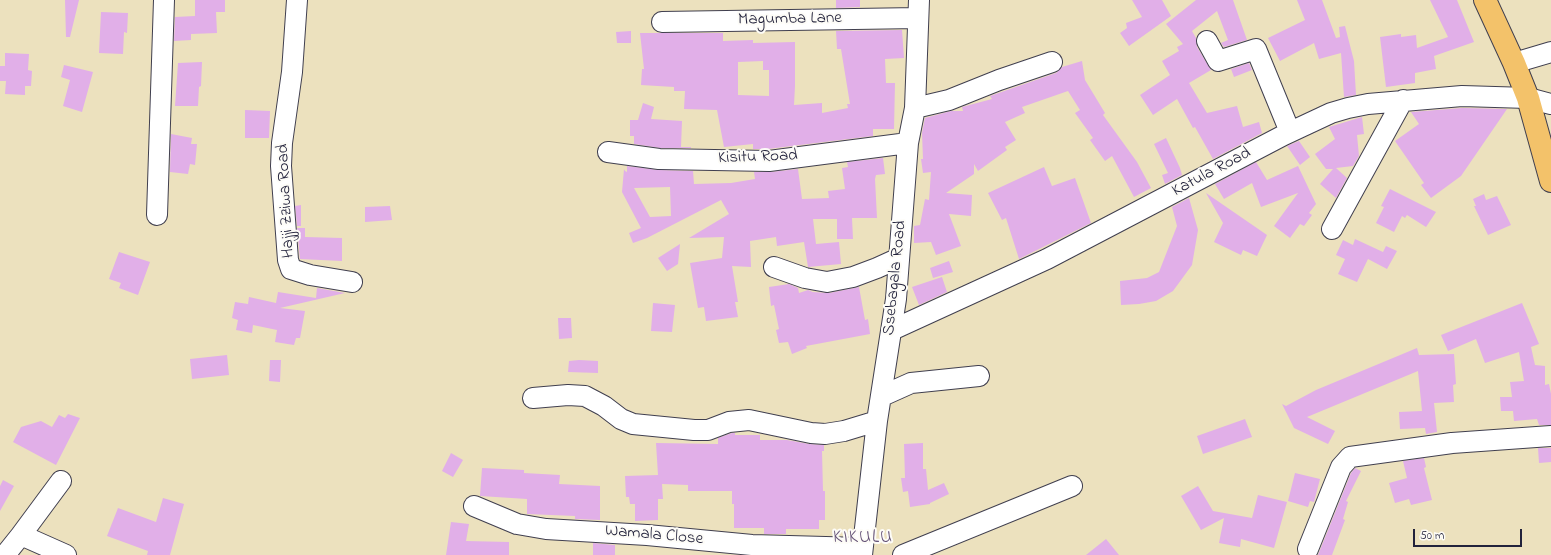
<!DOCTYPE html>
<style>
body{margin:0}
#map{position:relative;width:1551px;height:555px;overflow:hidden;background:#ece1be;font-family:"Indie Flower",sans-serif}
canvas{display:block}
.scale{position:absolute;left:1413px;top:529px;width:109px;height:18px;box-sizing:border-box;border:2px solid #22223b;border-top:0;padding-left:5px;font-size:12px;line-height:14px;white-space:nowrap;color:#22223b;-webkit-text-stroke:3px #fdfcf7;paint-order:stroke}
</style>
<div id="map">
<canvas width="1551" height="555"></canvas>
<div class="scale">50 m</div>
</div>
<script>
const g = document.querySelector('canvas').getContext('2d');
g.lineJoin = 'round';
function paint(path, color) {
  g.fillStyle = color;
  g.fill(path, 'evenodd');
}
function toPath(rows) {
  const path = new Path2D();
  for (const r of rows) {
    path.moveTo(r[0], r[1]);
    for (let i = 2; i < r.length; i += 2) path.lineTo(r[i], r[i + 1]);
  }
  return path;
}
function trace(path, color, width, dash) {
  g.strokeStyle = color;
  g.lineWidth = width;
  g.lineCap = dash ? 'butt' : 'round';
  g.setLineDash(dash || []);
  g.stroke(path);
}
function drawText(font, color, halo, rows, align = 'center') {
  g.font = font + ' "Indie Flower",sans-serif';
  g.lineWidth = 4;
  g.setLineDash([]);
  g.textBaseline = 'middle';
  g.strokeStyle = halo;
  g.fillStyle = color;
  for (const [text, x, y, turn = 0] of rows) {
    g.save();
    g.translate(x, y);
    g.rotate((+turn || 0) * Math.PI / 180);
    g.textAlign = isNaN(turn) ? turn : align;
    if (halo) g.strokeText(text, 0, 0);
    g.fillText(text, 0, 0);
    g.restore();
  }
}
const building = toPath([
 [65,0,79,0,70,37,66,37],
 [195,0,225,0,225,12,216,12,217,33,191,34,191,40,174,41,175,17,195,16],
 [836,0,860,0,860,7,836,8],
 [1132,0,1162,0,1171,16,1129,46,1120,33,1127,28,1126,23,1142,17],
 [1196,0,1233,0,1247,40,1224,47,1221,43,1228,40,1217,11,1192,31,1196,38,1197,47,1211,70,1189,83,1207,113,1237,106,1243,127,1259,122,1262,133,1213,159,1195,127,1193,128,1177,99,1153,115,1140,95,1170,75,1162,61,1179,51,1177,47,1183,44,1166,24],
 [1297,0,1322,0,1336,38,1340,37,1339,27,1345,26,1354,61,1356,95,1344,97,1341,53,1319,59,1314,43,1280,61,1268,38,1305,20],
 [1430,0,1457,0,1474,42,1434,56,1436,69,1415,73,1415,83,1386,87,1380,37,1401,34,1401,37,1416,35,1417,48,1448,37],
 [101,12,128,13,127,33,124,32,123,54,99,53],
 [902,30,904,58,885,59,886,83,895,83,894,129,873,129,873,136,768,149,753,149,753,144,724,147,717,110,684,109,685,91,674,91,674,87,641,85,642,69,644,69,640,33,723,33,723,41,753,40,753,43,795,42,795,86,794,105,822,103,822,113,848,108,847,104,850,104,841,49,837,49,836,31],
 [763,61,763,70,769,70,769,96,738,95,738,62],
 [631,31,631,43,617,43,616,32],
 [5,53,29,54,28,70,32,71,31,86,25,86,25,95,5,94,6,81,0,81,0,66,5,66],
 [1082,61,1085,80,1105,113,1103,115,1137,162,1151,188,1134,197,1112,156,1105,161,1090,140,1093,138,1075,113,1080,110,1068,91,1022,107,1025,113,1005,122,1016,140,1005,147,1007,150,978,171,974,164,974,174,946,193,972,195,971,216,949,214,961,246,936,255,931,242,914,243,914,226,920,225,925,199,929,200,931,172,923,173,921,159,923,159,922,133,925,118,951,111,963,111,962,107,992,99,990,96,1056,73,1062,67],
 [202,62,201,86,199,87,198,106,175,106,178,63],
 [1249,63,1252,70,1234,77,1231,69],
 [64,65,93,72,82,112,63,106,70,80,61,77],
 [643,103,654,107,651,119,682,121,681,147,691,147,691,148,660,148,634,144,634,136,630,136,630,120,638,120],
 [1462,108,1507,109,1461,176,1431,198,1421,185,1424,183,1395,141,1419,124,1411,112],
 [245,110,270,111,269,138,245,138],
 [1362,117,1364,134,1357,135,1359,156,1353,166,1336,168,1347,178,1336,198,1320,184,1333,169,1326,169,1315,154,1335,139,1329,127],
 [171,134,192,138,191,144,197,144,195,165,190,164,188,174,170,172],
 [1166,138,1180,168,1182,175,1165,184,1162,175,1168,173,1154,144],
 [1299,141,1310,157,1300,165,1287,146],
 [883,158,885,174,876,175,875,179,877,218,852,218,853,239,837,239,837,219,813,219,816,244,839,242,841,264,808,267,804,242,777,246,776,237,750,241,751,267,732,266,738,302,735,302,738,317,706,321,704,307,698,308,690,263,722,258,724,237,689,238,729,214,721,200,647,238,633,243,629,233,641,228,622,192,624,169,625,171,627,172,627,166,659,170,693,171,694,184,731,183,755,179,754,172,770,172,798,169,802,199,829,198,828,191,845,189,842,168,848,167,847,162],
 [670,187,671,216,650,217,634,188],
 [1256,162,1267,180,1298,166,1316,204,1309,213,1312,215,1304,226,1300,224,1290,238,1274,226,1298,193,1261,207,1252,183,1224,199,1215,184],
 [1044,167,1052,186,1075,178,1091,223,1019,259,1006,218,1002,220,988,193],
 [1390,189,1436,212,1426,227,1407,215,1405,218,1402,216,1394,232,1376,223,1384,207,1381,206],
 [1206,193,1267,235,1257,256,1243,250,1241,255,1214,242,1223,223],
 [1484,194,1486,200,1497,196,1511,225,1488,235,1474,206,1476,206,1473,199],
 [1189,198,1198,230,1192,265,1173,291,1156,301,1139,304,1121,305,1120,281,1147,278,1159,272,1177,226,1172,207],
 [301,205,301,226,297,226,295,206],
 [390,206,392,220,365,222,365,207],
 [297,228,305,228,305,237,342,238,342,261,300,259],
 [1355,239,1383,252,1386,246,1397,251,1387,269,1368,259,1357,282,1338,274,1345,259,1336,255,1343,240,1353,245],
 [680,244,678,264,667,271,658,258],
 [119,252,150,262,138,295,119,288,121,283,109,279],
 [949,261,953,272,933,278,930,268],
 [942,277,947,292,919,305,912,287],
 [789,284,798,288,799,293,808,290,811,291,812,292,829,293,859,287,865,320,868,319,870,334,806,346,807,348,792,354,788,342,779,343,776,330,779,329,774,305,771,306,769,287],
 [317,288,345,293,280,308,305,311,300,338,296,338,294,345,275,342,277,330,253,325,252,333,236,330,238,320,232,318,235,302,248,304,249,297,276,303,278,292,316,298],
 [653,303,675,305,672,332,651,331],
 [1522,303,1539,344,1531,347,1535,365,1545,366,1545,385,1549,384,1551,394,1551,425,1539,425,1537,419,1514,421,1513,411,1501,411,1500,397,1512,397,1510,382,1524,381,1519,352,1485,363,1476,339,1448,351,1441,335],
 [558,318,571,318,572,338,559,339],
 [1417,348,1419,355,1454,354,1456,384,1453,385,1454,402,1434,403,1437,432,1426,434,1425,428,1400,429,1399,412,1422,411,1418,371,1307,417,1335,431,1328,444,1294,428,1282,404,1286,406,1316,390],
 [227,355,229,375,192,379,190,359],
 [270,360,281,360,280,382,269,381],
 [579,360,598,361,598,373,568,372,569,361],
 [68,414,80,418,56,465,13,442,21,427,41,421,52,427,59,415,65,418],
 [1245,419,1252,437,1203,454,1197,436],
 [732,433,735,433,735,435,760,435,760,440,787,440,809,444,824,445,824,451,822,451,823,491,825,491,825,520,819,520,819,529,786,529,786,534,764,534,764,528,734,528,734,504,732,504,732,491,688,491,688,485,662,484,663,499,658,499,658,520,635,521,635,504,630,504,629,497,626,497,625,476,658,475,656,443,718,444,718,438],
 [923,443,923,469,926,469,928,490,944,483,949,494,930,503,930,504,910,507,908,491,903,492,901,478,905,478,904,444],
 [1538,448,1551,448,1551,462,1539,463],
 [451,453,463,460,453,477,442,471],
 [1424,458,1426,467,1424,468,1432,500,1411,505,1409,499,1395,503,1389,483,1407,478,1403,461],
 [482,468,524,470,524,473,560,475,559,484,600,486,600,520,575,519,575,516,527,514,527,499,480,496],
 [1355,468,1361,471,1346,501,1348,502,1343,519,1345,520,1332,555,1318,555,1351,473],
 [1295,473,1320,479,1314,502,1310,501,1308,507,1288,501],
 [3,480,14,486,0,511,0,486],
 [1198,486,1213,511,1252,518,1258,495,1287,502,1274,548,1241,539,1240,547,1219,543,1224,518,1201,530,1181,496],
 [163,498,184,504,170,555,147,555,148,551,107,536,118,508,156,522],
 [451,522,469,524,466,541,509,542,509,555,446,555],
 [1106,539,1119,555,1086,555],
 [593,543,615,545,615,555,593,555]
]);
const minor = toPath([
 [297,0,292,72,282,143,281,166,288,260,291,269,310,275,352,282],
 [662,22,918,18],
 [1207,41,1218,61,1256,49,1290,132],
 [1514,63,1551,52],
 [915,108,949,100,999,80,1052,62],
 [608,152,659,159,769,161,908,143],
 [157,215,164,0],
 [1332,229,1403,100],
 [774,267,805,278,827,282,853,277,877,268,899,258],
 [892,330,1047,259,1284,135,1331,113,1348,108,1368,104,1462,96,1528,98,1551,104],
 [882,396,911,383,979,376],
 [533,398,568,395,585,396,604,406,621,419,633,424,694,430,708,430,729,422,749,420,811,433,825,434,844,431,877,421],
 [474,506,517,524,546,529,647,535,752,545,862,548],
 [21,535,61,481],
 [1308,549,1341,467,1350,457,1452,443,1551,436],
 [5,555,21,535,66,555],
 [862,555,877,421,896,299,908,143,915,108,919,0],
 [903,555,1072,486]
]);
const major = toPath([
 [1485,0,1514,63,1528,98,1551,181]
]);
const streetNames = [
 ["Magumba Lane",790,20,-1],
 ["Kisitu Road",758,158,-2],
 ["Katula Road",1212,173,-28],
 ["Hajji Zziwa Road",287,201,-93],
 ["Ssebagala Road",896,278,-84],
 ["Wamala Close",654,536,5]
];
const quarterNames = [
 ["KIKULU",863,539]
];
paint(building, '#e1afe8');
trace(minor, '#403f4f', 22);
trace(major, '#403f4f', 24);
trace(minor, '#fff', 20);
trace(major, '#f3c26a', 22);
drawText('17px', '#22223b', '#fdfcf7', streetNames);
g.letterSpacing = '1px';
drawText('19px', '#655378', '#fdfcf7', quarterNames);
g.letterSpacing = '0px';
</script>
